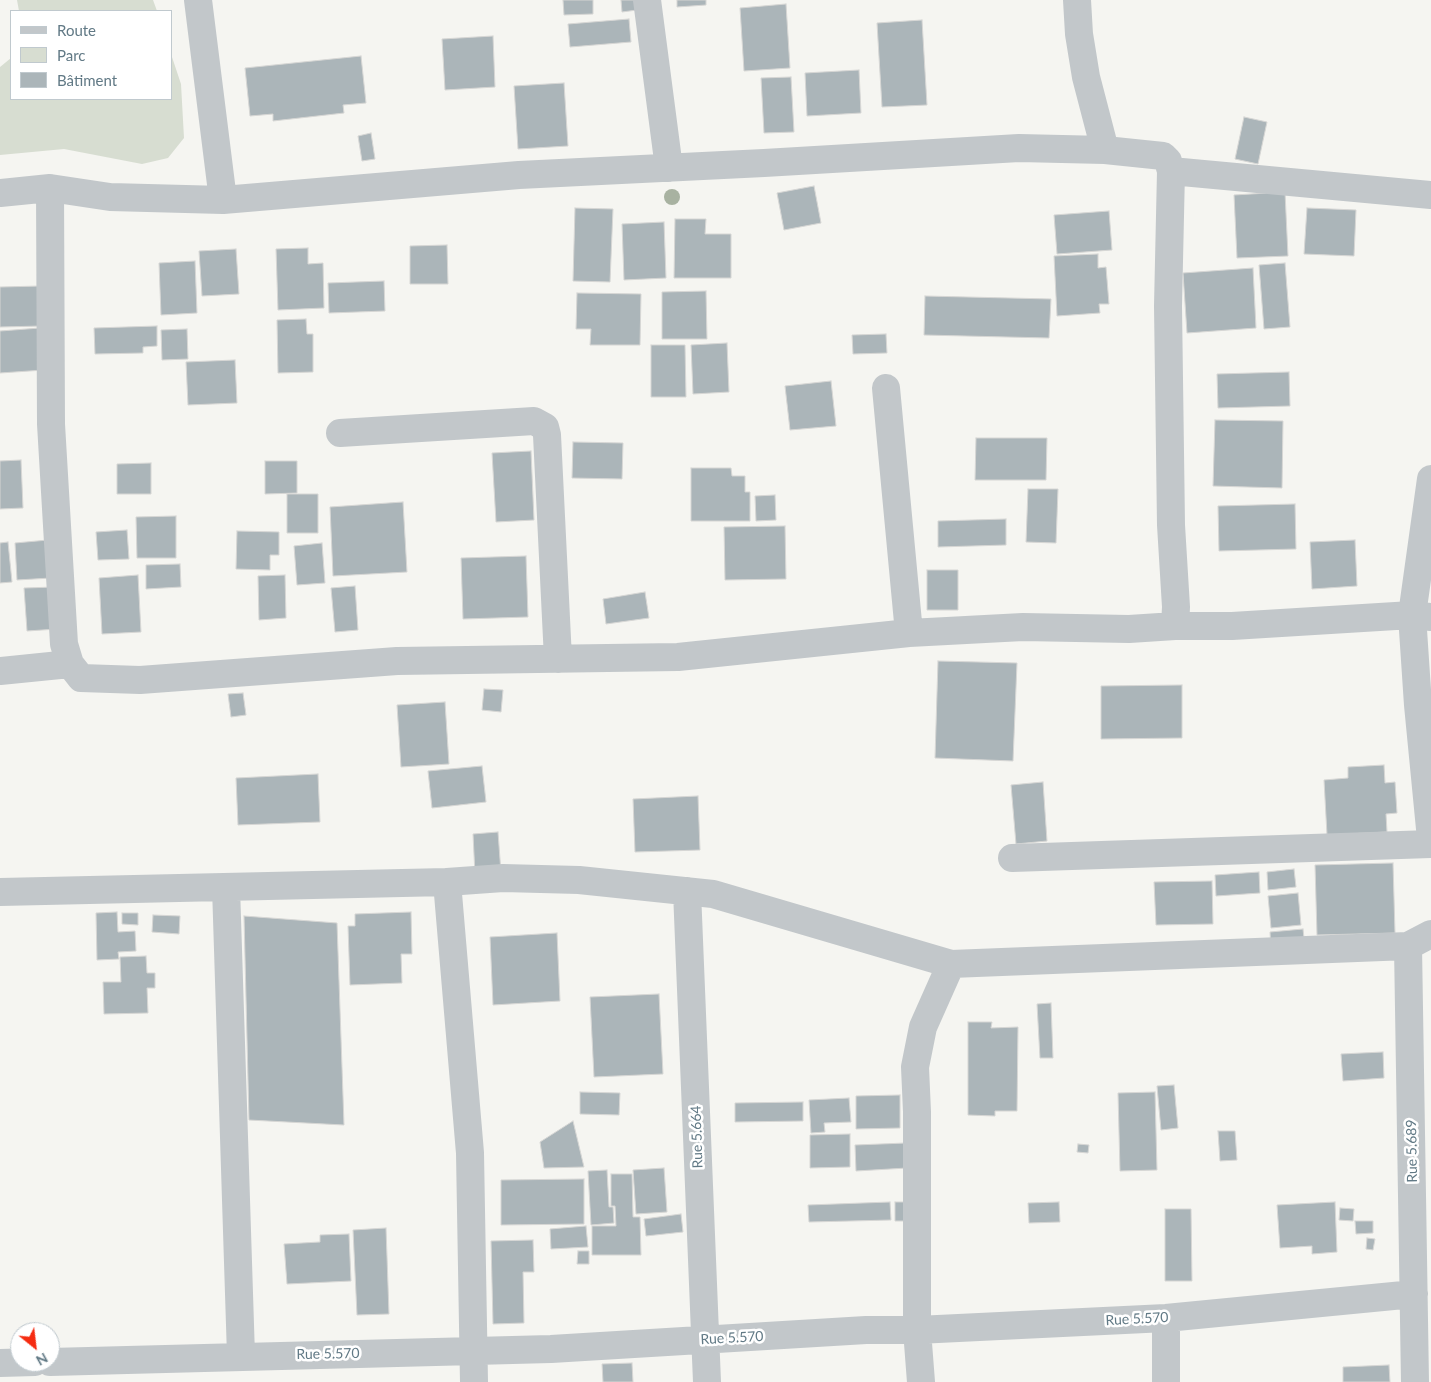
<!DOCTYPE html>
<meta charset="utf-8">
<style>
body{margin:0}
#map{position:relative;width:1431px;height:1382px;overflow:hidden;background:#f5f5f1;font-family:Lato,sans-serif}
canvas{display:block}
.legend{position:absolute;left:10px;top:10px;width:162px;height:90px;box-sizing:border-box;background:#fff;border:1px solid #c0c9ce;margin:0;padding:6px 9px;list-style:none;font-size:15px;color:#617985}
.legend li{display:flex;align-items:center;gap:10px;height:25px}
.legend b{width:25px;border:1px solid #c0c9ce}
.north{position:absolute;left:10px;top:1322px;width:50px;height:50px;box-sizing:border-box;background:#fff;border:1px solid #c0c9ce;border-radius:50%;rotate:151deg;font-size:14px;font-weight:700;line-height:20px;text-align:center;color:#617985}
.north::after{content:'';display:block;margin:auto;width:18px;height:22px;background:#f52c11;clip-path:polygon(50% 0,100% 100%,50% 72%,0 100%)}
</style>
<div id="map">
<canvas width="1431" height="1382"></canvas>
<ul class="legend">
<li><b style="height:6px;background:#c2c7ca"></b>Route</li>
<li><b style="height:14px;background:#d7ddd1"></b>Parc</li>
<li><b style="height:14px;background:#abb5b9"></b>Bâtiment</li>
</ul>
<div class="north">N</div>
</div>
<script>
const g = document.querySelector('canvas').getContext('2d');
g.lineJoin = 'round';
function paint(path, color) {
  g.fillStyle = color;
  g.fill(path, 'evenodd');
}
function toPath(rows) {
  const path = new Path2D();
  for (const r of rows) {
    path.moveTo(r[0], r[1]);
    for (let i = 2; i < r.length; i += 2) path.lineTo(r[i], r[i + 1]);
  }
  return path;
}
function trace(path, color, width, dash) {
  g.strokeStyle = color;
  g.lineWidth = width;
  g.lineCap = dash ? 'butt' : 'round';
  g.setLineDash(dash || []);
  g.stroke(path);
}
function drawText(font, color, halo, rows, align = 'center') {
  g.font = font + ' Lato,sans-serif';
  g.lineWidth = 5;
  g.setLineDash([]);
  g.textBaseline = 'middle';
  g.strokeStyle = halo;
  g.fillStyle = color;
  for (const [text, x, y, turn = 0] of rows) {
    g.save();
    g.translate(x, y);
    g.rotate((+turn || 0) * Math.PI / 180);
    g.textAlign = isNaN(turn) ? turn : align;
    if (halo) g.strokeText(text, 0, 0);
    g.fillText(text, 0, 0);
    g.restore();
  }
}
const green = toPath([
 [17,0,153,0,157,11,19,11],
 [171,54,181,84,184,138,168,158,142,164,64,149,0,155,0,67,11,58,11,99,171,99]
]);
const building = toPath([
 [563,0,593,0,593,14,564,15,563,0],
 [621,0,636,0,637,10,622,12,621,0],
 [677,0,706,0,706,5,677,7,677,0],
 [786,4,790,68,744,71,740,8,786,4],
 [629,19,631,42,570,47,568,24,629,19],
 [922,20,927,105,882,107,877,23,922,20],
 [493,36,495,87,445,90,442,39,493,36],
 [361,56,366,103,343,105,344,113,273,121,273,114,250,116,245,68,361,56],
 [859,70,861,113,807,116,805,73,859,70],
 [791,77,794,132,764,133,761,78,791,77],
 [564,83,568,146,518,149,514,86,564,83],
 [1244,117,1267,122,1258,164,1235,159,1244,117],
 [371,133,375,159,362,161,358,136,371,133],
 [814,186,821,223,784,230,777,193,814,186],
 [1285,192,1288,256,1237,258,1234,195,1285,192],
 [575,208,613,209,610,282,573,281,575,208],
 [1307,208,1356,210,1354,256,1304,254,1307,208],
 [1109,211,1112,250,1057,254,1054,215,1109,211],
 [675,219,706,219,705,234,731,234,731,278,674,278,675,219],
 [664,222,666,278,624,280,622,224,664,222],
 [447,245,448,284,410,284,410,246,447,245],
 [308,248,308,264,323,263,324,308,278,310,276,249,308,248],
 [236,249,239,294,202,296,199,251,236,249],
 [1098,254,1098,268,1106,267,1109,304,1099,304,1100,313,1057,316,1054,256,1098,254],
 [195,261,197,313,161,315,159,263,195,261],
 [1285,263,1290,327,1264,329,1259,265,1285,263],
 [1253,268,1256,328,1187,333,1183,273,1253,268],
 [384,281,385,311,329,313,328,283,384,281],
 [41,286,42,326,0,327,0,287,41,286],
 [706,291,707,339,662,339,662,292,706,291],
 [577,293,641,294,640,345,590,345,591,329,576,329,577,293],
 [925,296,1051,299,1049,338,924,335,925,296],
 [306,319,307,334,313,334,313,372,278,373,277,320,306,319],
 [157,326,157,346,143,347,143,353,95,354,94,328,157,326],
 [40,328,44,370,0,373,0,331,40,328],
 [187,329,188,359,162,360,161,330,187,329],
 [886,334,887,353,853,354,852,335,886,334],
 [727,343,729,392,693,394,691,345,727,343],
 [651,345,685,345,686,397,651,397,651,345],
 [235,360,237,403,188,405,186,362,235,360],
 [1289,372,1290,406,1218,408,1217,374,1289,372],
 [831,381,836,426,790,430,785,386,831,381],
 [1215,420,1283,421,1282,488,1213,486,1215,420],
 [976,438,1047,438,1046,480,975,480,976,438],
 [573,442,623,443,622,479,572,478,573,442],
 [531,451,534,520,496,522,492,453,531,451],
 [21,460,23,508,0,509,0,461,21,460],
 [265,461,297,461,297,493,265,494,265,461],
 [151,463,151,494,117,494,117,464,151,463],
 [691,468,731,468,732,476,745,476,745,492,750,492,750,521,691,521,691,468],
 [1028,489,1058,489,1056,543,1026,542,1028,489],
 [287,494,318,494,318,533,287,533,287,494],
 [775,495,776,520,756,521,755,496,775,495],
 [403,502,407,572,333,576,330,507,403,502],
 [1295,504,1296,549,1219,551,1218,506,1295,504],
 [176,516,176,558,137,558,136,517,176,516],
 [1006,519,1006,545,938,547,938,521,1006,519],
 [785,526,786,579,725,580,724,527,785,526],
 [127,530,129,559,98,560,96,532,127,530],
 [237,531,279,532,279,555,270,555,270,570,236,569,237,531],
 [48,540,51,578,17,580,15,543,48,540],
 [1355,540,1357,586,1312,589,1310,542,1355,540],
 [8,542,12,582,0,583,0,543,8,542],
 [322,543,325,583,297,585,294,546,322,543],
 [526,556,528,617,463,619,461,558,526,556],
 [180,564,181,587,146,589,146,565,180,564],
 [927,570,958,570,958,610,927,610,927,570],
 [138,575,141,632,102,634,99,578,138,575],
 [285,575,286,618,259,620,258,576,285,575],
 [355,586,358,630,335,632,331,588,355,586],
 [55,587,57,629,27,631,24,588,55,587],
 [645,592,649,618,606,624,603,599,645,592],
 [938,661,1017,663,1013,761,935,758,938,661],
 [1182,685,1182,738,1101,739,1101,686,1182,685],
 [484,689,503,690,501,712,482,710,484,689],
 [243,693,246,715,231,717,228,694,243,693],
 [445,702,449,764,401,767,397,705,445,702],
 [1384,765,1385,783,1395,782,1397,813,1386,814,1387,832,1327,835,1324,780,1348,778,1348,767,1384,765],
 [482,766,486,802,432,808,428,771,482,766],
 [318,774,320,822,238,825,236,778,318,774],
 [1043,782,1047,841,1016,844,1011,785,1043,782],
 [698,796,700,850,635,852,633,799,698,796],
 [498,832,501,873,475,875,473,834,498,832],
 [1393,863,1395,933,1317,935,1315,865,1393,863],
 [1294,869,1296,887,1268,890,1267,872,1294,869],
 [1259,872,1260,893,1216,896,1215,875,1259,872],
 [1212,881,1213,924,1156,925,1154,882,1212,881],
 [1298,893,1301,925,1271,928,1268,896,1298,893],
 [117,912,118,932,135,931,136,951,118,952,119,959,97,960,96,913,117,912],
 [411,912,412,954,401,954,402,983,350,985,348,926,355,926,355,914,411,912],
 [122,913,138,913,138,925,122,924,122,913],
 [153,915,180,916,179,934,152,932,153,915],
 [244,916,337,923,344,1125,249,1120,244,916],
 [1303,929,1305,947,1271,950,1270,932,1303,929],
 [557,933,560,1001,493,1005,490,937,557,933],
 [146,956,147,973,155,973,155,988,147,988,148,1013,104,1014,103,982,121,982,120,957,146,956],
 [659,994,663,1074,594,1077,590,997,659,994],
 [1051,1003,1053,1058,1040,1058,1037,1004,1051,1003],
 [968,1022,992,1022,991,1028,1018,1027,1017,1111,995,1111,995,1116,968,1115,968,1022],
 [1383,1052,1384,1078,1343,1081,1341,1054,1383,1052],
 [1174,1085,1178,1128,1161,1130,1157,1086,1174,1085],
 [580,1092,620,1093,619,1115,580,1114,580,1092],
 [1155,1092,1157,1170,1120,1171,1118,1093,1155,1092],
 [900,1095,900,1128,856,1129,856,1096,900,1095],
 [849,1098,851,1122,824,1123,825,1132,811,1133,809,1100,849,1098],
 [803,1102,803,1121,735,1122,735,1103,803,1102],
 [573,1121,584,1167,544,1168,540,1142,573,1121],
 [1218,1131,1235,1131,1237,1160,1220,1161,1218,1131],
 [850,1134,850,1167,810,1168,810,1135,850,1134],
 [906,1143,907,1168,856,1171,855,1145,906,1143],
 [1078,1144,1089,1145,1088,1153,1077,1152,1078,1144],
 [664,1168,667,1212,636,1214,633,1170,664,1168],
 [607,1170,609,1207,613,1207,614,1223,591,1225,588,1171,607,1170],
 [611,1174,632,1174,633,1217,640,1217,641,1255,592,1255,592,1226,616,1226,615,1206,611,1206,611,1174],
 [584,1179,584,1224,501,1225,501,1180,584,1179],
 [890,1202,891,1220,809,1222,808,1205,890,1202],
 [895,1202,911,1202,911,1221,895,1221,895,1202],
 [1059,1202,1060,1222,1029,1223,1028,1203,1059,1202],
 [1335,1202,1337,1252,1312,1254,1312,1246,1280,1248,1277,1205,1335,1202],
 [1340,1208,1354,1209,1353,1221,1339,1220,1340,1208],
 [1165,1209,1191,1209,1192,1281,1165,1281,1165,1209],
 [681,1214,683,1232,646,1236,644,1219,681,1214],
 [1355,1221,1373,1221,1373,1233,1356,1234,1355,1221],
 [586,1226,588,1247,551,1249,550,1229,586,1226],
 [386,1228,389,1314,357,1315,353,1230,386,1228],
 [349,1234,351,1281,287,1284,284,1244,320,1242,320,1235,349,1234],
 [1367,1238,1375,1239,1373,1250,1366,1249,1367,1238],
 [533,1240,534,1272,523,1272,524,1323,493,1324,491,1241,533,1240],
 [578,1251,589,1251,589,1264,577,1264,578,1251],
 [632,1363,633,1382,603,1382,602,1364,632,1363],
 [1389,1365,1390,1382,1343,1382,1343,1367,1389,1365]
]);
const minor = toPath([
 [198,0,223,200],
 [647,0,669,168],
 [1077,0,1079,34,1086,77,1105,150],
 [1171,171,1431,195],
 [50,188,51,424,64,644,70,664,81,678,140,680,397,661,678,657,909,633,1023,627,1129,629,1175,626,1232,626,1412,615,1431,617],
 [0,193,50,188,110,197,223,200,519,175,764,163,1019,148,1105,150,1163,156,1168,161,1171,171,1168,306,1171,525,1176,607,1175,626],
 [886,388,909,633],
 [340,433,534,421,545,427,547,435,558,659],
 [1431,479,1412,615,1418,705,1431,839],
 [0,671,70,664],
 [1012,858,1431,844],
 [447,882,470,1153,474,1382],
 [226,887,241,1356],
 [687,891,707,1382],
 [0,892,447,882,503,878,579,880,713,894,951,964,1408,946],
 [1166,1318,1166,1382],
 [50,1362,551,1349,866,1330,917,1330,1166,1318,1414,1294],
 [0,1363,35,1362],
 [921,1382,917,1330,917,1112,915,1067,923,1027,951,964],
 [1415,1382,1408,946,1431,934]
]);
const trees = [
 [672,197]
];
const streetNames = [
 ["Rue 5.664",697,1137,-92],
 ["Rue 5.689",1412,1151,-91],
 ["Rue 5.570",1137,1319,-3],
 ["Rue 5.570",732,1338,-3],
 ["Rue 5.570",328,1354,-1]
];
paint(green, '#d7ddd1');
paint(building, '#abb5b9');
trace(building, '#d6d6d4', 1);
trace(minor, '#c2c7ca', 28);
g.fillStyle = '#a8b2a1';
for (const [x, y] of trees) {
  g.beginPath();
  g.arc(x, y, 8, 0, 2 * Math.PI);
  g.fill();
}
drawText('14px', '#617985', '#fff', streetNames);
</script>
